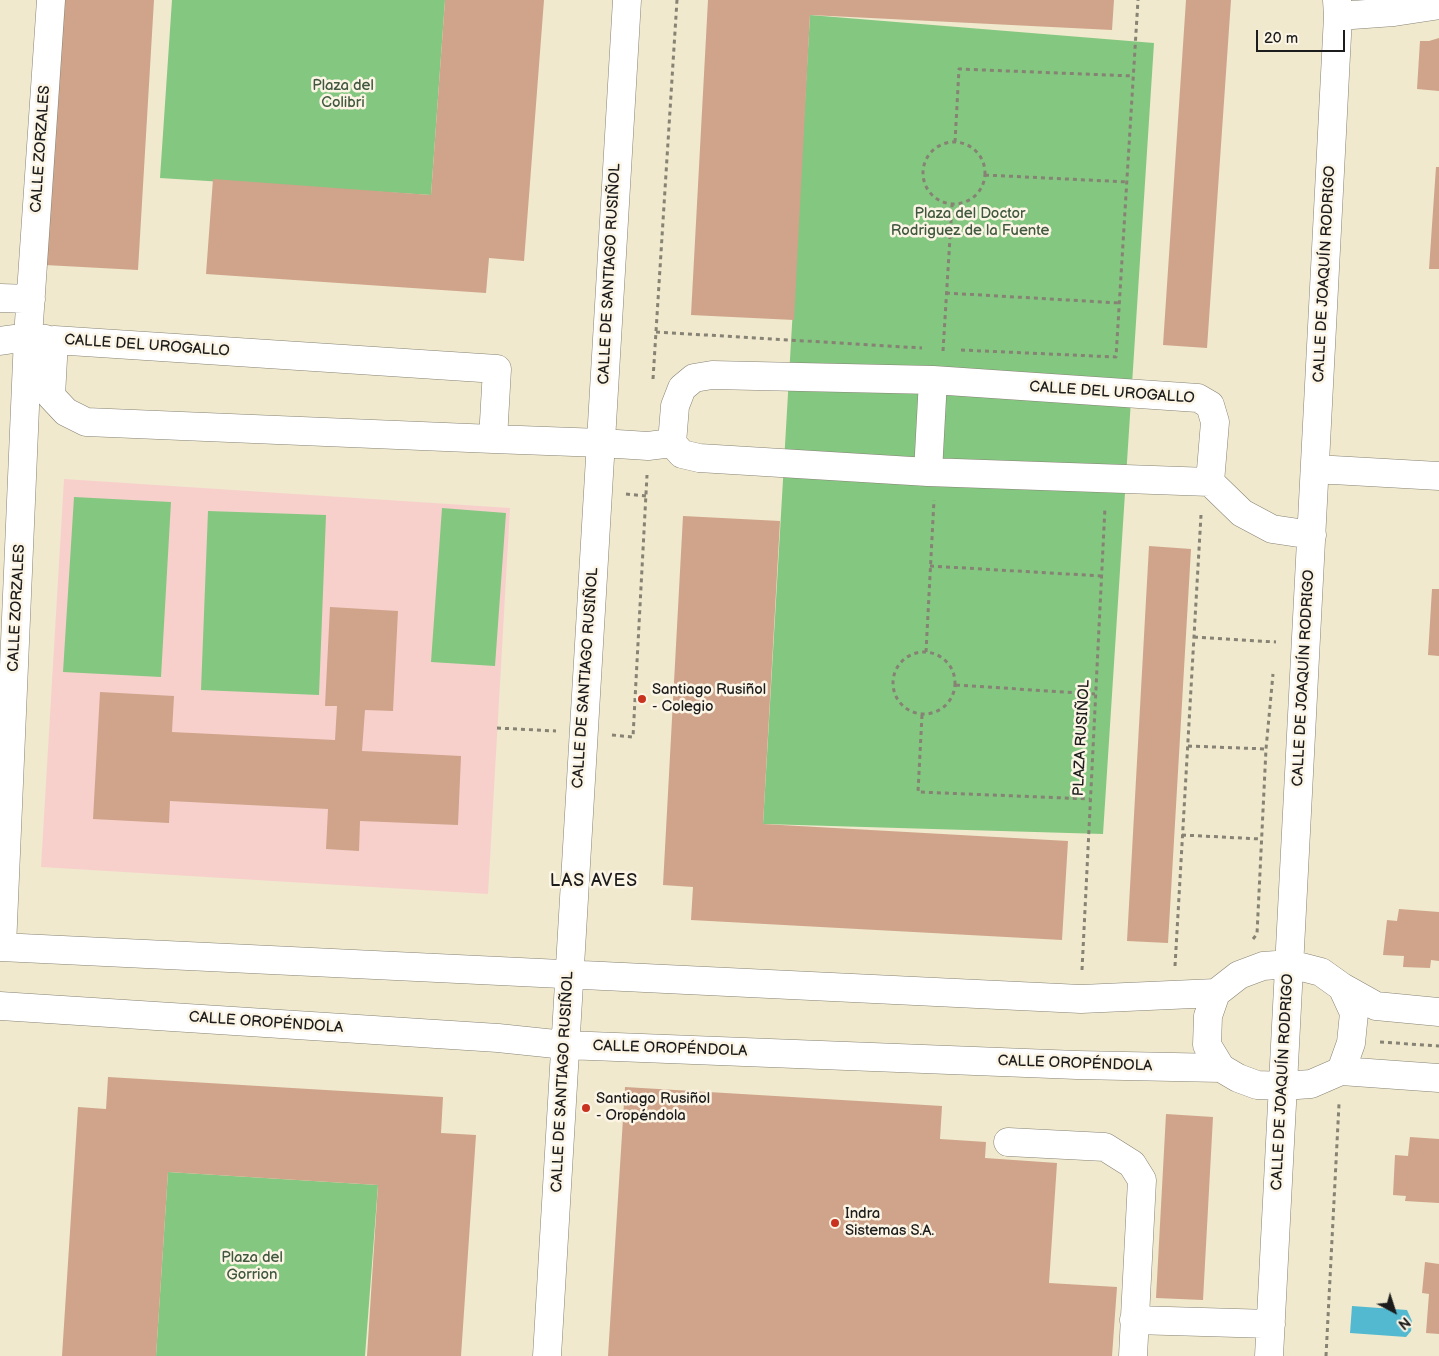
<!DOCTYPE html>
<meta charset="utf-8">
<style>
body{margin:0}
#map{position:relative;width:1439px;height:1356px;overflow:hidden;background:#f0e9cd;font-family:"Balsamiq Sans",sans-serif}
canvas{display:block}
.north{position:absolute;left:1369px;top:1286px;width:50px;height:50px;-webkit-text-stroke:4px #fcf5e5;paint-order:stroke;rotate:140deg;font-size:14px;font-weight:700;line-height:20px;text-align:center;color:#1c1c1c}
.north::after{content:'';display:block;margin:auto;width:18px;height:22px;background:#1c1c1c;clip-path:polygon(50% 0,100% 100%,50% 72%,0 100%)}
.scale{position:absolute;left:1256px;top:30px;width:89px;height:22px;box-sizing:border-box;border:2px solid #1c1c1c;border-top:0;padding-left:6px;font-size:15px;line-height:18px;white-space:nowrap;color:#1c1c1c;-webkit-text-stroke:4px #fcf5e5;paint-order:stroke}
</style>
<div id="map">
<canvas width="1439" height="1356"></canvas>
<div class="north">N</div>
<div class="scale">20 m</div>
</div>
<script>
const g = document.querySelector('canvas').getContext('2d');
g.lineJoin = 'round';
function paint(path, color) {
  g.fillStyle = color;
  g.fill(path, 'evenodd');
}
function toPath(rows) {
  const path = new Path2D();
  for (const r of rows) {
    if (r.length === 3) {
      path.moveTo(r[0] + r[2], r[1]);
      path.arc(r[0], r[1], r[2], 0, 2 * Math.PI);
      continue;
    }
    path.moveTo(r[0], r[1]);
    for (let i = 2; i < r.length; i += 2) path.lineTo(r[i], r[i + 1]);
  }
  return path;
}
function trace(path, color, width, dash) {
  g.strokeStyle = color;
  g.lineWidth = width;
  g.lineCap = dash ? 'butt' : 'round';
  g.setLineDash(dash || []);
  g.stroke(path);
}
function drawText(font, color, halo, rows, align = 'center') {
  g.font = font + ' "Balsamiq Sans",sans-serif';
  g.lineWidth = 5;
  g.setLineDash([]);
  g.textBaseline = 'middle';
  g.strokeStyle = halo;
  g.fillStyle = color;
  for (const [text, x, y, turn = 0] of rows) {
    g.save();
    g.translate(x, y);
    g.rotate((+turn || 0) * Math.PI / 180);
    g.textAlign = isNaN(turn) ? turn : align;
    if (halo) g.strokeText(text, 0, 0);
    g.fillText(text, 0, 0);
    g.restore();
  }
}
const built = toPath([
 [64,479,510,508,488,894,41,867]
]);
const green = toPath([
 [172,0,445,0,431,195,160,178],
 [810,15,1154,43,1103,834,763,824],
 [74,497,171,502,161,677,63,672],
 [442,508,506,513,495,666,431,662],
 [208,511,326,515,319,695,201,690],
 [168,1172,378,1185,365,1356,156,1356]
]);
const water = toPath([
 [1352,1306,1407,1310,1412,1321,1411,1331,1406,1337,1350,1333]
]);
const building = toPath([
 [61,0,154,0,138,270,45,265],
 [445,0,544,0,524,261,489,258,486,293,206,274,213,179,431,195],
 [708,0,1114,0,1112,30,810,15,794,320,691,315],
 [1186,0,1231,0,1207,348,1163,345],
 [1439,38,1439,91,1417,89,1420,41,1429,41],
 [1436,167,1439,167,1439,269,1429,269],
 [683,516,780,521,763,824,1068,841,1062,940,691,920,693,887,663,885],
 [1149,546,1191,549,1168,943,1127,941],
 [1432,589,1439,589,1439,656,1428,655],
 [330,607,398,611,393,711,365,710,362,751,461,756,458,825,360,821,359,851,326,849,328,809,170,801,169,823,93,819,100,692,174,696,172,732,335,740,337,706,325,706],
 [1399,909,1439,912,1439,961,1431,960,1430,968,1403,967,1404,956,1383,955,1387,920,1397,921],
 [108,1077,443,1097,441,1133,476,1135,461,1356,367,1356,378,1185,168,1172,156,1356,62,1356,78,1107,106,1109],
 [625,1087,942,1106,940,1139,986,1142,985,1158,1057,1163,1049,1283,1117,1287,1112,1356,608,1356],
 [1166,1114,1213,1117,1203,1300,1156,1298],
 [1410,1137,1439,1139,1439,1203,1405,1201,1406,1196,1393,1195,1395,1155,1408,1156],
 [1425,1262,1439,1264,1439,1334,1426,1333,1429,1294,1422,1293]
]);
const path = toPath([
 [955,142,959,69,1133,76],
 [954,173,31],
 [985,175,1128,182],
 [946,293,1120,303],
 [656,332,922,348],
 [961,350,1116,357,1138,0],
 [943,351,952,205],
 [653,379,677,0],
 [626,494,646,496],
 [930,566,1102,576],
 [1194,637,1276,642],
 [926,652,934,500],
 [924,683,31],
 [956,685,1095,694],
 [922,715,918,792,1090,799],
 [497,728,556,731],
 [612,735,633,737,647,475],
 [1188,746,1266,749],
 [1182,835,1261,839],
 [1253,939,1257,934,1266,749,1273,674],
 [1175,966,1201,515],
 [1082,970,1105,507],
 [1380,1042,1439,1046],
 [1326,1356,1339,1104]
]);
const minor = toPath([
 [1338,16,1394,12,1439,5],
 [0,298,31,299],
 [0,341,28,337,45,339],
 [493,439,497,369,54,340,51,396,66,412,86,422,493,439,601,443,648,446,672,443],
 [1315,469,1439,476],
 [928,472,933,380],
 [1210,482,1215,422,1210,405,1198,398,933,380,712,375,694,378,682,388,675,406,672,443,682,454,699,458,928,472,1210,482,1242,513,1272,529,1312,535],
 [0,947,1081,999,1216,993,1239,975,1263,966,1290,964,1321,972,1342,987,1376,1006,1439,1012],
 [2,947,28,337,51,0],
 [1216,993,1208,1016,1207,1045,1221,1068],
 [0,1006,498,1038,565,1045,1077,1065,1221,1068,1238,1078,1257,1085,1283,1086,1311,1084,1341,1071,1439,1078],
 [1341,1071,1351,1043,1354,1013,1342,987],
 [1008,1142,1105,1147,1132,1164,1142,1180,1133,1356],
 [1134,1320,1271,1324],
 [547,1356,627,0],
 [1269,1356,1338,16,1337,0]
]);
const markers = [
 [642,699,5,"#c8321e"],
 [586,1108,5,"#c8321e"],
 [835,1223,5,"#c8321e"]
];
const parkNames = [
 ["Plaza del",343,86],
 ["Colibri",343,103],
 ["Plaza del Doctor",970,214],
 ["Rodriguez de la Fuente",970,231],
 ["Plaza del",252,1258],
 ["Gorrion",252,1275]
];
const streetNames = [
 ["CALLE ZORZALES",41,149,-86],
 ["CALLE DE SANTIAGO RUSIÑOL",610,274,-87],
 ["CALLE DE JOAQUÍN RODRIGO",1325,274,-87],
 ["CALLE DEL UROGALLO",147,346,4],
 ["CALLE DEL UROGALLO",1112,393,4],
 ["CALLE ZORZALES",17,608,-87],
 ["CALLE DE SANTIAGO RUSIÑOL",586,678,-86],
 ["CALLE DE JOAQUÍN RODRIGO",1304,678,-87],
 ["PLAZA RUSIÑOL",1082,738,-87],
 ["CALLE OROPÉNDOLA",266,1023,4],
 ["CALLE OROPÉNDOLA",670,1049,2],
 ["CALLE OROPÉNDOLA",1075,1064,2],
 ["CALLE DE SANTIAGO RUSIÑOL",563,1082,-87],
 ["CALLE DE JOAQUÍN RODRIGO",1283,1082,-87]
];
const poiNames = [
 ["Santiago Rusiñol",652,690],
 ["- Colegio",652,707],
 ["Santiago Rusiñol",596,1099],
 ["- Oropéndola",596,1116],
 ["Indra",845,1214],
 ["Sistemas S.A.",845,1231]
];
const quarterNames = [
 ["LAS AVES",594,881]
];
paint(built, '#f7d0cc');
paint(green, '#84c780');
paint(water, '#52b9d1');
paint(building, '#cfa48a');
trace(minor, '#868274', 29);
trace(path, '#868274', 3, [4, 4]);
trace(minor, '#fff', 28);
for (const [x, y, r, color] of markers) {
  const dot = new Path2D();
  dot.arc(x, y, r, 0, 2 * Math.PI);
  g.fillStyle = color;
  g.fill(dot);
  trace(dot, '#fcf5e5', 2);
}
drawText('15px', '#40583f', '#fcf5e5', parkNames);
drawText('15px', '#1c1c1c', '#fcf5e5', streetNames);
drawText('15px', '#1c1c1c', '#fcf5e5', poiNames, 'left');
g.letterSpacing = '1px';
drawText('18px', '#1c1c1c', '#fcf5e5', quarterNames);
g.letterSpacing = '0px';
</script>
